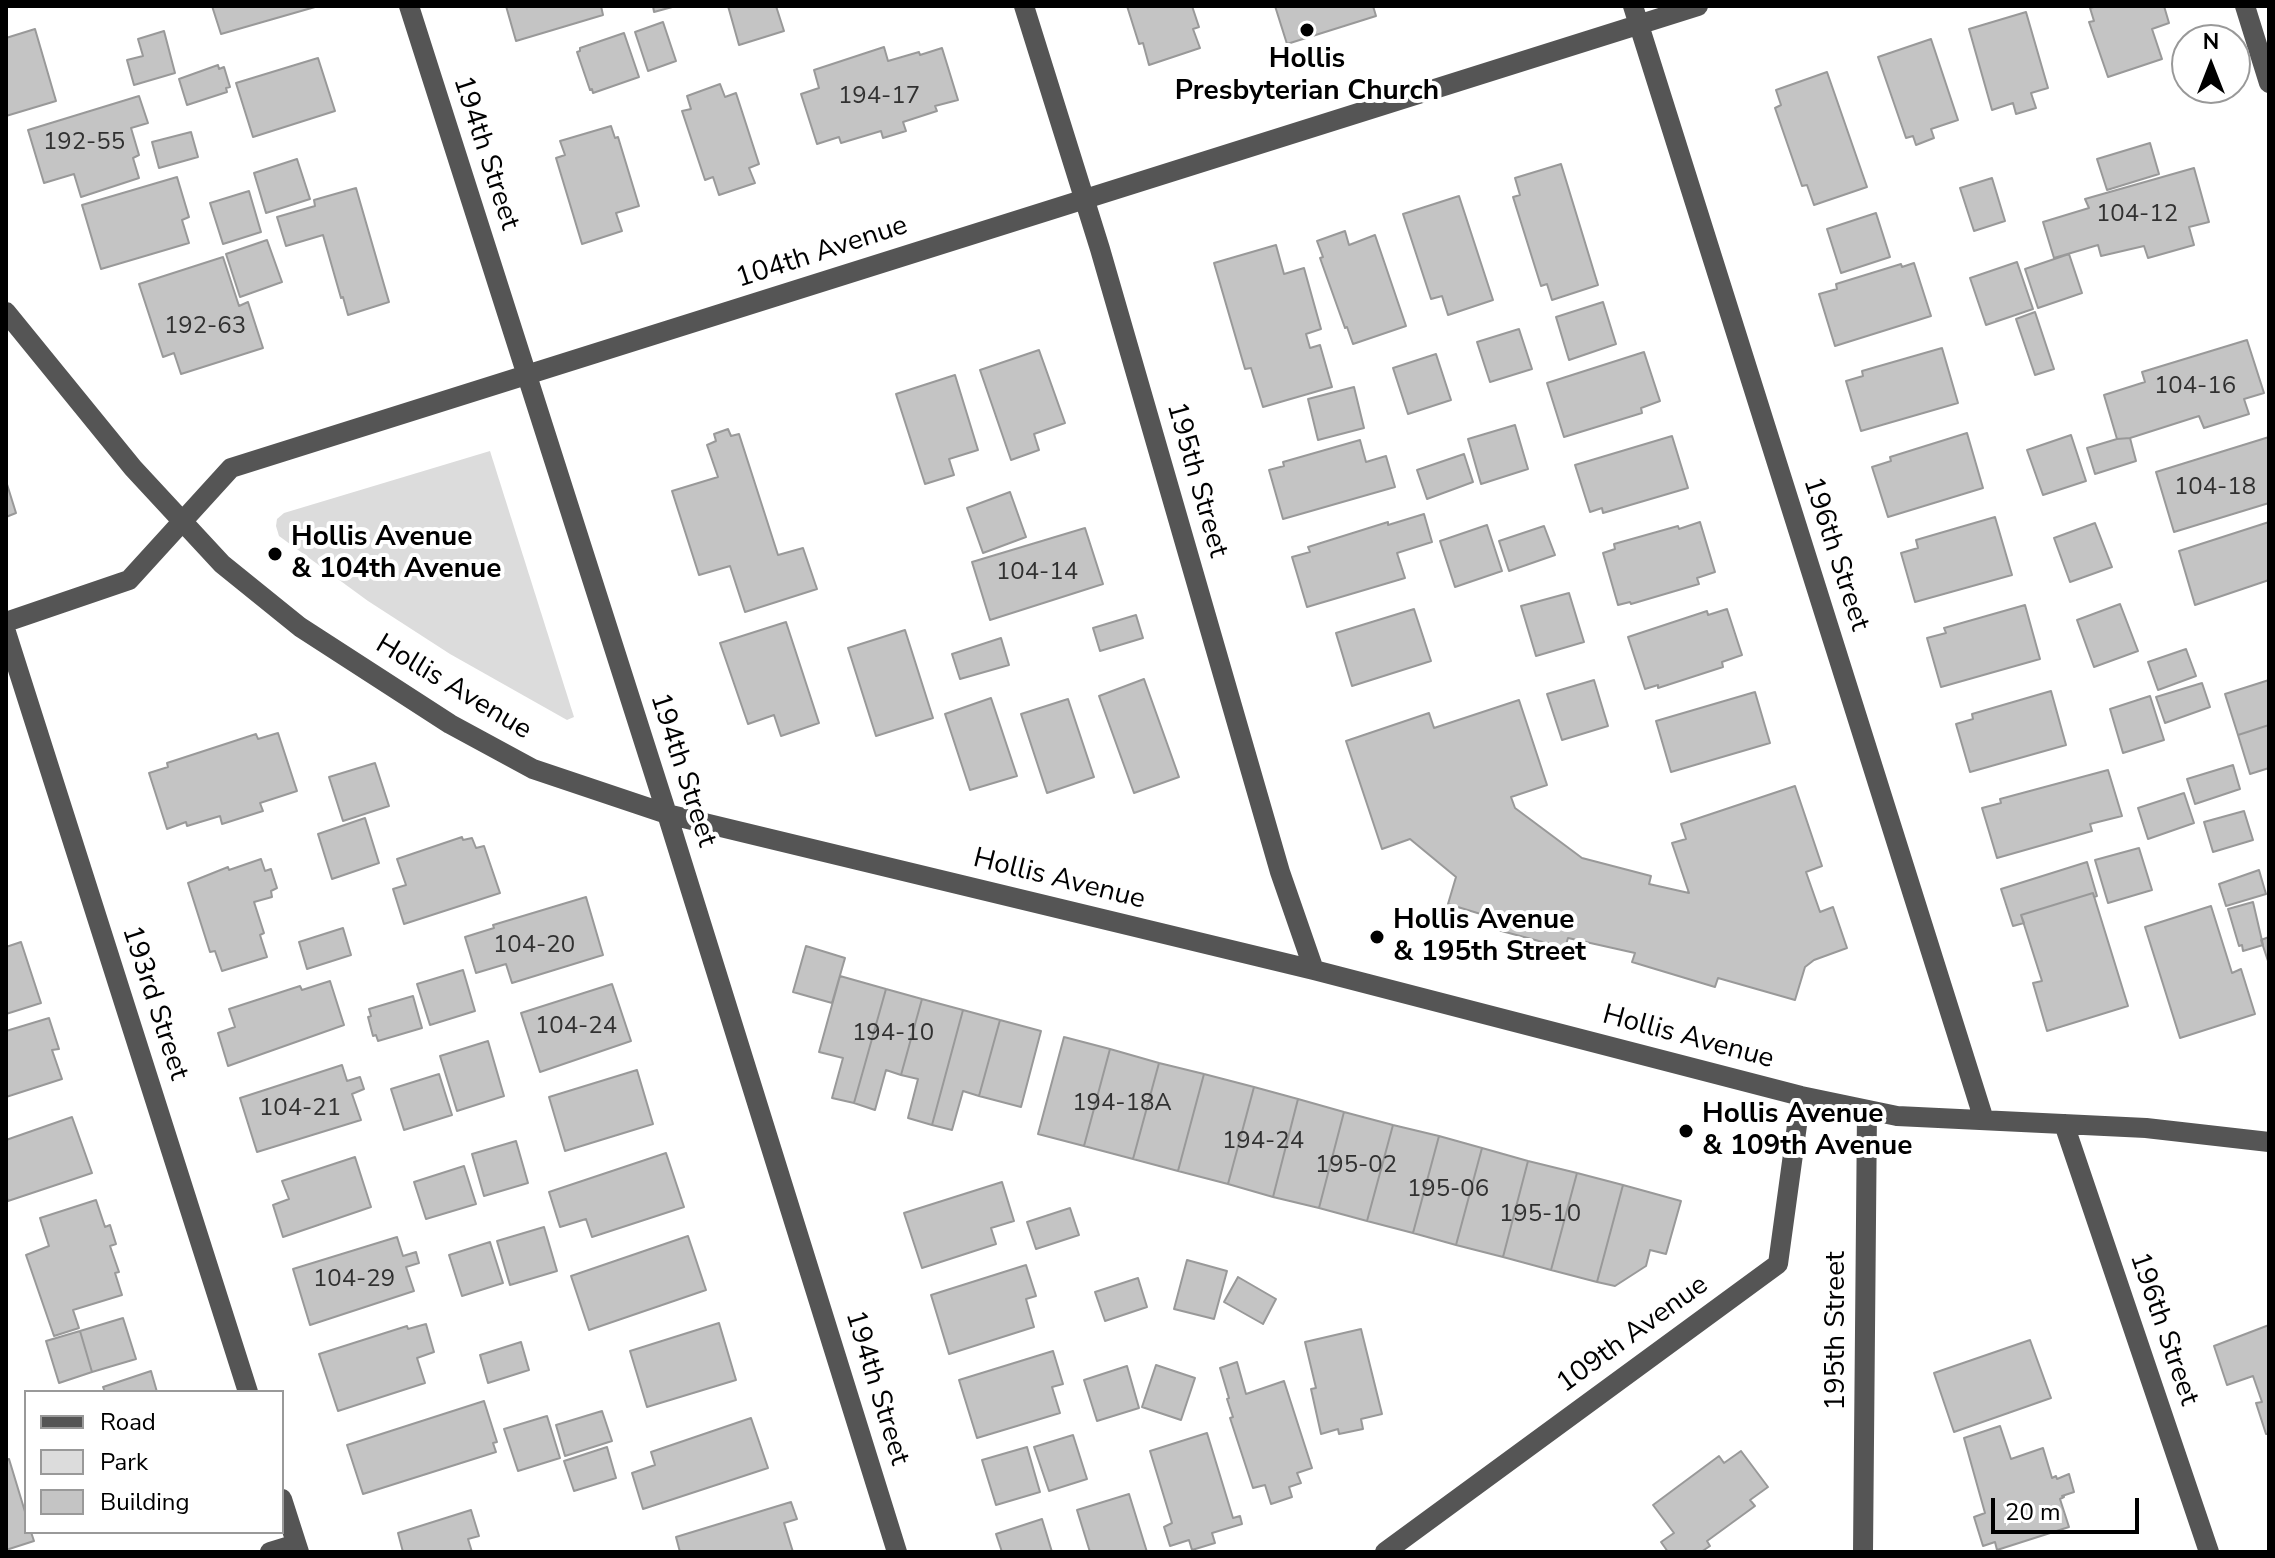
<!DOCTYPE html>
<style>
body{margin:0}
#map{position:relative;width:2275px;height:1558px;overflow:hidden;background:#fff;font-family:"Nunito Sans",sans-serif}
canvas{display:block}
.frame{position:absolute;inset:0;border:8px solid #000;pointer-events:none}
.legend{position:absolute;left:24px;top:1390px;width:260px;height:144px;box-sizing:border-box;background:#fff;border:2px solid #999;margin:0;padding:10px 14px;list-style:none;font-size:24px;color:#000}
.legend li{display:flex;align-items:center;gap:16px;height:40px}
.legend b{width:40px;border:2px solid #999}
.north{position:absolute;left:2171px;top:24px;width:80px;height:80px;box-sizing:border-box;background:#fff;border:2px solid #999;border-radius:50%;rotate:0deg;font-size:22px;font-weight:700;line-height:32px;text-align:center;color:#000}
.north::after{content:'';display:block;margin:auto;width:28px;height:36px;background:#000;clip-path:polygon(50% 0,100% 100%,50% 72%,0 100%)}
.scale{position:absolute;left:1991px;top:1498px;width:148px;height:36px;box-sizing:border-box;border:4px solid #000;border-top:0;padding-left:10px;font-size:24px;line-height:28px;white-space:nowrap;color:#000;-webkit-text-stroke:6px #fff;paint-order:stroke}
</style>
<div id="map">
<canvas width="2275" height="1558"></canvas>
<div class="frame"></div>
<ul class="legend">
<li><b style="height:10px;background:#555"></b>Road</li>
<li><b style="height:22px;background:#dcdcdc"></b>Park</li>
<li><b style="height:22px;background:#c4c4c4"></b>Building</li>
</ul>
<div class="north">N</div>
<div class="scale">20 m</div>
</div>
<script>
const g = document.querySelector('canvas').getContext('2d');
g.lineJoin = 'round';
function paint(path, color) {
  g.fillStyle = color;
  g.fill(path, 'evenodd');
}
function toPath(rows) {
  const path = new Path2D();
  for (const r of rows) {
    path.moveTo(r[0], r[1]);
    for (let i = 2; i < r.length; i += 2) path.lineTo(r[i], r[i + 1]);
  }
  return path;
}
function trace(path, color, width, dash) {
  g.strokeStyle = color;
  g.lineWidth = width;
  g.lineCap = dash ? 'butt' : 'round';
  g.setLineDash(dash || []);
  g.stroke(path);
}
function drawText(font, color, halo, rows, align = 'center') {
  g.font = font + ' "Nunito Sans",sans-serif';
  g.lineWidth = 8;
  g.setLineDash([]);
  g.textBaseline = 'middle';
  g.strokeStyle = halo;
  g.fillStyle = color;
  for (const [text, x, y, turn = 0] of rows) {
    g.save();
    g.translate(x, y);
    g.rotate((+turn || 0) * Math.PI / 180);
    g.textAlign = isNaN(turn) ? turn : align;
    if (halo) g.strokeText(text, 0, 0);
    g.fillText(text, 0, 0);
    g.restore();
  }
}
const green = toPath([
 [490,451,574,717,567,720,450,654,368,601,279,536,276,526,277,519,284,513]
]);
const building = toPath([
 [212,6,315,6,315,7,221,34,212,6],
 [506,6,601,6,603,15,516,41,506,6],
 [653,6,676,6,654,12,653,6],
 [728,6,776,6,784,31,739,45,728,6],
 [1127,6,1192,6,1199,27,1193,29,1200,48,1149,65,1143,43,1139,44,1127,6],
 [1275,6,1373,6,1376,16,1287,44,1275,6],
 [2097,6,2164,6,2169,23,2152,29,2162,59,2108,77,2089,22,2094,21,2090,8,2097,6],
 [2026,12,2048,88,2031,93,2036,108,2016,114,2013,103,1992,110,1969,29,2026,12],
 [663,22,676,61,648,71,635,32,663,22],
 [35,29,56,101,6,116,6,38,35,29],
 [164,31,175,73,134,85,127,60,143,56,138,39,164,31],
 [624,33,639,77,593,93,592,89,590,90,577,52,580,51,580,48,624,33],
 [1931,39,1958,120,1931,129,1934,138,1916,145,1913,136,1906,138,1878,57,1931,39],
 [884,47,888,61,919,52,920,55,942,48,958,100,935,106,937,111,903,122,906,131,883,138,881,131,841,143,839,137,817,144,801,94,819,88,814,70,884,47],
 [318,58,335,111,253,137,236,83,318,58],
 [218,65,219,69,224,67,230,87,226,88,227,92,187,105,179,79,218,65],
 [1827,72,1867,187,1814,205,1807,185,1802,186,1775,108,1781,105,1776,90,1827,72],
 [720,84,725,97,736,93,759,164,749,168,755,183,719,195,713,177,705,180,682,111,691,109,687,96,720,84],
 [139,96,148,123,131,128,139,155,133,158,139,178,81,197,74,174,44,183,28,130,139,96],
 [611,126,615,138,618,137,639,206,616,213,622,231,582,244,556,158,565,155,560,141,611,126],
 [191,132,198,157,159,168,152,142,191,132],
 [2150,143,2159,174,2107,190,2097,159,2150,143],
 [297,159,310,199,266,213,254,173,297,159],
 [1561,164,1598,285,1552,300,1547,284,1541,286,1513,197,1520,195,1515,178,1561,164],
 [2194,168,2209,222,2189,227,2194,245,2148,258,2144,246,2101,256,2098,245,2054,258,2043,222,2089,208,2085,199,2194,168],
 [177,177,189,217,182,220,189,243,101,269,82,205,177,177],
 [1992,178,2005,221,1974,231,1960,188,1992,178],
 [356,188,389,302,348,315,343,297,341,298,323,235,286,246,277,217,315,206,314,200,356,188],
 [249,191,261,232,223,244,210,203,249,191],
 [1459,196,1493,300,1448,315,1442,296,1431,299,1403,214,1459,196],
 [1876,213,1890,257,1841,273,1827,229,1876,213],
 [1345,231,1349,245,1375,235,1406,326,1353,344,1347,327,1345,328,1320,258,1323,257,1317,241,1345,231],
 [267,240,282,282,240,297,226,254,267,240],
 [1276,245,1284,274,1304,268,1321,329,1306,334,1310,348,1320,345,1332,387,1263,407,1251,368,1245,369,1214,263,1276,245],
 [2069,254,2082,293,2038,308,2025,269,2069,254],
 [223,257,239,306,248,302,263,348,181,374,174,353,163,357,139,284,223,257],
 [2017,262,2033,309,1986,325,1970,278,2017,262],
 [1914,263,1931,316,1835,346,1819,294,1837,289,1836,284,1901,264,1902,267,1914,263],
 [1603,302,1616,344,1569,360,1556,317,1603,302],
 [2035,312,2054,369,2035,375,2016,319,2035,312],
 [1519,329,1532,369,1490,382,1477,342,1519,329],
 [2247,340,2264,393,2244,399,2249,414,2204,428,2199,416,2130,438,2117,439,2104,395,2145,382,2142,372,2247,340],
 [1942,348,1958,403,1861,431,1846,381,1863,376,1862,371,1942,348],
 [1039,350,1065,423,1034,434,1039,450,1011,460,980,370,1039,350],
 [1644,352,1660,401,1641,408,1642,413,1564,437,1547,383,1644,352],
 [1436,354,1451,400,1408,414,1393,368,1436,354],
 [955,375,978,450,949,459,954,475,925,484,896,394,955,375],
 [1354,387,1364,428,1318,440,1308,399,1354,387],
 [1515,425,1528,469,1481,484,1468,439,1515,425],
 [728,429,731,436,739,434,778,555,803,548,817,589,745,612,730,566,699,575,672,491,718,477,707,445,716,441,714,434,728,429],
 [1967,433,1983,488,1888,517,1872,467,1891,461,1890,457,1967,433],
 [2071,435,2086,481,2043,495,2027,450,2071,435],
 [1672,436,1688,488,1603,513,1602,508,1590,512,1575,465,1672,436],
 [2269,437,2269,503,2174,532,2156,472,2269,437],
 [2130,438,2136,461,2095,474,2087,448,2117,439,2130,438],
 [1360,440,1366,462,1386,456,1395,487,1283,519,1269,470,1284,466,1283,462,1360,440],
 [1464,454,1473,482,1427,499,1417,470,1464,454],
 [6,481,16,513,6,517,6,481],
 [1010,492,1026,537,983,553,967,508,1010,492],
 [1424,514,1432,542,1397,553,1405,578,1307,607,1292,557,1310,552,1308,547,1388,522,1388,525,1424,514],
 [1995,517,2012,575,1915,602,1901,553,1918,548,1916,540,1995,517],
 [1700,522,1715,572,1697,578,1699,584,1631,604,1630,602,1618,605,1603,553,1615,549,1614,544,1678,526,1679,529,1700,522],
 [2269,522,2269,580,2195,605,2179,551,2269,522],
 [2095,523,2112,567,2070,582,2054,538,2095,523],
 [1487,525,1502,571,1455,587,1440,541,1487,525],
 [1544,526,1555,555,1509,571,1499,541,1544,526],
 [1085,528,1103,584,990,620,972,562,1085,528],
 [1569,593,1584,642,1536,656,1521,606,1569,593],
 [2120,604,2138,651,2094,667,2077,620,2120,604],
 [2025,605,2040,659,1941,687,1927,638,1946,633,1944,628,2025,605],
 [1414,609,1431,661,1352,686,1336,633,1414,609],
 [1727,609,1742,655,1722,662,1723,667,1658,688,1658,685,1645,689,1628,637,1707,611,1708,615,1727,609],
 [1136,615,1143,638,1100,651,1093,628,1136,615],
 [786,622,819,723,781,736,774,715,748,724,720,643,786,622],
 [905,630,933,718,876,736,848,648,905,630],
 [1001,638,1009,665,960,679,952,654,1001,638],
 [2186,649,2196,676,2158,690,2148,662,2186,649],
 [1144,679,1179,777,1134,793,1099,696,1144,679],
 [1594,680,1608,726,1562,740,1547,694,1594,680],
 [2269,680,2269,725,2238,735,2225,694,2269,680],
 [2202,683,2210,707,2165,723,2156,697,2202,683],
 [2051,691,2066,745,1970,772,1956,724,1973,719,1972,714,2051,691],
 [1755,692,1770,743,1671,772,1656,721,1755,692],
 [2150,696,2164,740,2123,753,2110,709,2150,696],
 [991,698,1017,776,970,790,945,714,991,698],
 [1068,699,1094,777,1047,793,1021,714,1068,699],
 [1519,700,1547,785,1511,797,1515,808,1582,858,1651,876,1649,884,1689,893,1672,843,1686,839,1681,824,1795,786,1822,866,1806,872,1820,912,1833,907,1847,948,1814,960,1805,967,1795,1000,1718,978,1715,987,1632,962,1635,953,1568,938,1565,948,1494,929,1497,919,1448,904,1456,877,1410,839,1382,849,1346,741,1429,713,1434,728,1519,700],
 [2269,725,2269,768,2250,774,2238,735,2269,725],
 [278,733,297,791,260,803,263,811,222,824,220,816,187,826,186,822,167,829,149,773,168,767,167,763,256,734,258,739,278,733],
 [375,763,389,806,343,821,329,777,375,763],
 [2233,765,2240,789,2195,804,2187,779,2233,765],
 [2108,770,2122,816,2090,824,2092,831,1997,858,1982,808,2001,803,2000,799,2108,770],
 [2184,793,2194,823,2148,839,2138,808,2184,793],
 [2244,811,2253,840,2213,852,2204,822,2244,811],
 [365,818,379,863,332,879,318,834,365,818],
 [462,837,463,840,472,838,476,848,484,846,500,893,404,924,393,889,406,885,397,859,462,837],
 [2139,848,2152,890,2108,903,2095,860,2139,848],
 [261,859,265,871,271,869,277,888,271,891,272,897,254,902,264,933,260,935,267,957,222,971,215,951,210,952,188,883,228,867,229,870,261,859],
 [2087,862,2097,896,2094,897,2093,893,2021,915,2024,923,2013,926,2001,889,2087,862],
 [2259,870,2266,894,2226,906,2219,884,2259,870],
 [2093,893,2128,1006,2047,1031,2033,983,2042,981,2021,915,2093,893],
 [586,897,603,955,512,983,506,964,476,973,465,937,494,928,493,925,586,897],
 [2253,902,2263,945,2243,951,2242,945,2239,946,2228,909,2253,902],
 [2211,906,2232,973,2241,969,2255,1014,2180,1038,2145,927,2211,906],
 [343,928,351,955,307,969,299,942,343,928],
 [2269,937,2269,964,2261,940,2269,937],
 [21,942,41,1003,6,1014,6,947,21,942],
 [806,946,845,958,832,1003,793,992,806,946],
 [463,970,475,1011,430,1025,417,984,463,970],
 [840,976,886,989,854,1103,832,1098,843,1058,819,1052,840,976],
 [330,981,344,1025,228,1066,218,1033,235,1027,229,1009,300,986,302,990,330,981],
 [612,984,631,1041,540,1072,521,1013,612,984],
 [886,989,922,999,901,1075,886,1070,875,1110,854,1103,886,989],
 [413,996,422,1028,378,1041,376,1035,373,1036,368,1017,371,1016,369,1009,413,996],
 [922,999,963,1010,932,1125,908,1118,918,1079,901,1075,922,999],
 [963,1010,1000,1020,979,1096,963,1091,952,1130,932,1125,963,1010],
 [49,1018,59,1049,52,1050,62,1079,6,1097,6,1031,49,1018],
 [1000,1020,1041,1031,1021,1107,979,1096,1000,1020],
 [1064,1037,1110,1049,1084,1146,1038,1134,1064,1037],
 [488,1041,504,1096,457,1111,440,1056,488,1041],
 [1110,1049,1159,1063,1133,1159,1084,1146,1110,1049],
 [1159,1063,1204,1074,1178,1171,1133,1159,1159,1063],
 [342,1065,347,1081,360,1077,364,1089,352,1094,361,1120,257,1152,240,1098,342,1065],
 [637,1070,653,1124,565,1151,549,1097,637,1070],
 [439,1074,452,1115,404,1130,391,1089,439,1074],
 [1204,1074,1254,1087,1228,1184,1178,1171,1204,1074],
 [1254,1087,1298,1099,1273,1197,1228,1184,1254,1087],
 [1298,1099,1344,1112,1319,1208,1273,1197,1298,1099],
 [1344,1112,1393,1125,1367,1221,1319,1208,1344,1112],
 [72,1117,92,1173,8,1201,6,1195,6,1140,72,1117],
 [1393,1125,1439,1136,1413,1233,1367,1221,1393,1125],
 [1439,1136,1482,1148,1456,1245,1413,1233,1439,1136],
 [516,1141,528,1183,484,1196,472,1154,516,1141],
 [1482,1148,1528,1161,1503,1257,1456,1245,1482,1148],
 [666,1153,684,1207,592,1237,586,1219,560,1227,549,1192,666,1153],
 [355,1157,371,1207,283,1237,273,1205,289,1199,282,1181,355,1157],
 [1528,1161,1577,1173,1551,1270,1503,1257,1528,1161],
 [464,1166,476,1204,426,1219,414,1182,464,1166],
 [1577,1173,1623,1185,1597,1282,1551,1270,1577,1173],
 [1002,1182,1014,1221,991,1228,996,1244,922,1268,904,1213,1002,1182],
 [1623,1185,1681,1201,1666,1254,1650,1250,1646,1266,1615,1286,1597,1282,1623,1185],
 [96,1200,105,1227,110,1225,116,1244,110,1246,119,1272,115,1273,122,1295,73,1310,79,1328,54,1336,26,1255,49,1246,40,1218,96,1200],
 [1070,1208,1079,1235,1036,1249,1027,1222,1070,1208],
 [544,1227,557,1271,510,1285,497,1241,544,1227],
 [688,1236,706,1290,589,1330,571,1276,688,1236],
 [397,1237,403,1256,416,1252,419,1263,406,1267,414,1291,310,1325,293,1269,397,1237],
 [490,1242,503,1283,462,1296,449,1255,490,1242],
 [1187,1260,1227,1271,1214,1319,1174,1309,1187,1260],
 [1026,1265,1036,1296,1026,1299,1034,1327,949,1354,931,1295,1026,1265],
 [1238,1277,1276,1299,1263,1324,1224,1302,1238,1277],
 [1138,1278,1147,1307,1105,1321,1095,1292,1138,1278],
 [123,1318,136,1359,92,1372,80,1331,123,1318],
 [719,1323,736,1380,647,1407,630,1351,719,1323],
 [426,1324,434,1352,417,1358,425,1383,338,1411,319,1354,407,1326,408,1329,426,1324],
 [2269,1325,2269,1434,2266,1434,2256,1403,2262,1402,2253,1376,2227,1385,2214,1346,2269,1325],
 [1361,1329,1382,1414,1361,1419,1363,1429,1339,1434,1338,1429,1321,1434,1311,1389,1316,1388,1305,1342,1361,1329],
 [80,1331,92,1372,59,1383,46,1341,80,1331],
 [2030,1340,2051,1398,1954,1432,1934,1373,2030,1340],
 [521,1342,529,1370,488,1383,480,1355,521,1342],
 [1053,1351,1063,1384,1052,1387,1060,1413,977,1438,959,1380,1053,1351],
 [1237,1362,1246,1394,1284,1381,1312,1468,1297,1473,1301,1483,1289,1487,1292,1497,1271,1504,1265,1485,1253,1488,1230,1418,1233,1417,1227,1399,1229,1398,1220,1368,1237,1362],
 [1156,1365,1195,1378,1181,1420,1142,1407,1156,1365],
 [1127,1366,1139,1408,1097,1421,1084,1380,1127,1366],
 [151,1371,157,1392,105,1392,103,1387,151,1371],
 [484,1401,497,1442,493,1443,496,1452,363,1494,347,1445,484,1401],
 [602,1411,612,1441,565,1456,556,1425,602,1411],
 [547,1416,560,1458,518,1471,504,1429,547,1416],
 [751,1418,768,1468,643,1509,632,1473,655,1465,651,1452,751,1418],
 [2000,1426,2011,1459,2043,1448,2052,1478,2056,1476,2057,1479,2069,1474,2074,1492,2062,1496,2064,1497,2060,1499,2069,1527,1997,1550,1995,1542,1983,1546,1974,1517,1985,1513,1964,1438,2000,1426],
 [1207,1433,1233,1518,1240,1516,1242,1524,1212,1533,1215,1543,1192,1550,1189,1540,1170,1546,1164,1527,1172,1523,1150,1451,1207,1433],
 [1073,1435,1087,1479,1049,1491,1034,1447,1073,1435],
 [607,1447,616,1478,574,1491,564,1461,607,1447],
 [1027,1447,1040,1492,996,1505,982,1460,1027,1447],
 [1741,1451,1768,1487,1750,1500,1755,1506,1707,1541,1710,1546,1701,1552,1668,1552,1661,1542,1674,1533,1653,1505,1719,1456,1724,1463,1741,1451],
 [9,1459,26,1515,26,1532,31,1532,34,1541,6,1550,6,1460,9,1459],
 [1129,1494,1147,1552,1090,1552,1077,1510,1129,1494],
 [791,1502,797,1519,784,1523,793,1552,680,1552,676,1537,791,1502],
 [471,1510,479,1536,468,1539,472,1552,403,1552,398,1533,471,1510],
 [1042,1519,1052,1552,1002,1552,996,1534,1042,1519]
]);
const minor = toPath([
 [409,6,667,814,897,1552],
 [1024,6,1100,249,1280,872,1314,970],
 [1633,6,1984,1120],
 [2245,6,2269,83],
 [6,312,133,468,222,564,300,627,450,724,533,769,667,814,1314,970,1801,1096,1897,1116,2146,1128,2269,1142],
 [6,622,129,580,231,468,1698,6],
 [6,632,248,1392],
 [2064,1124,2209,1552],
 [282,1499,299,1552],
 [270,1552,296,1544],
 [1385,1552,1778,1264,1801,1096],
 [1863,1552,1867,1110]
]);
const markers = [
 [1307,30,8,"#000"],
 [275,554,8,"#000"],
 [1377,937,8,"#000"],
 [1686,1131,8,"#000"]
];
const numberNames = [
 ["194-17",879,97],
 ["192-55",84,143],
 ["104-12",2137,215],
 ["192-63",205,327],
 ["104-16",2195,387],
 ["104-18",2215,488],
 ["104-14",1037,573],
 ["104-20",534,946],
 ["104-24",576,1027],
 ["194-10",893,1034],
 ["194-18A",1122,1104],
 ["104-21",300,1109],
 ["194-24",1263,1142],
 ["195-02",1356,1166],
 ["195-06",1448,1190],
 ["195-10",1540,1215],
 ["104-29",354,1280]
];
const poiNames = [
 ["Hollis",1307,60,"center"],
 ["Presbyterian Church",1307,92,"center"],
 ["Hollis Avenue",291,538],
 ["& 104th Avenue",291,570],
 ["Hollis Avenue",1393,921],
 ["& 195th Street",1393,953],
 ["Hollis Avenue",1702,1115],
 ["& 109th Avenue",1702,1147]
];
const streetNames = [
 ["194th Street",485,153,72],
 ["104th Avenue",822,253,-18],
 ["195th Street",1196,480,74],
 ["196th Street",1835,554,72],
 ["Hollis Avenue",453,688,31],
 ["194th Street",682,770,72],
 ["Hollis Avenue",1059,880,14],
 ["193rd Street",154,1003,72],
 ["Hollis Avenue",1688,1038,15],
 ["196th Street",2163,1329,71],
 ["195th Street",1837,1331,-90],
 ["109th Avenue",1633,1335,-36],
 ["194th Street",876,1388,73]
];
paint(green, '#dcdcdc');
paint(building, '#c4c4c4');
trace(building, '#999', 2);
trace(minor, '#555', 20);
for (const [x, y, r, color] of markers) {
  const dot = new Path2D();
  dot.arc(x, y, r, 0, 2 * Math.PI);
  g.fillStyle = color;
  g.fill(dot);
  trace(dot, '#fff', 3);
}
drawText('24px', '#313131', null, numberNames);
drawText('bold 28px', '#000', '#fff', poiNames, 'left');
drawText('28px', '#000', '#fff', streetNames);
</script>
